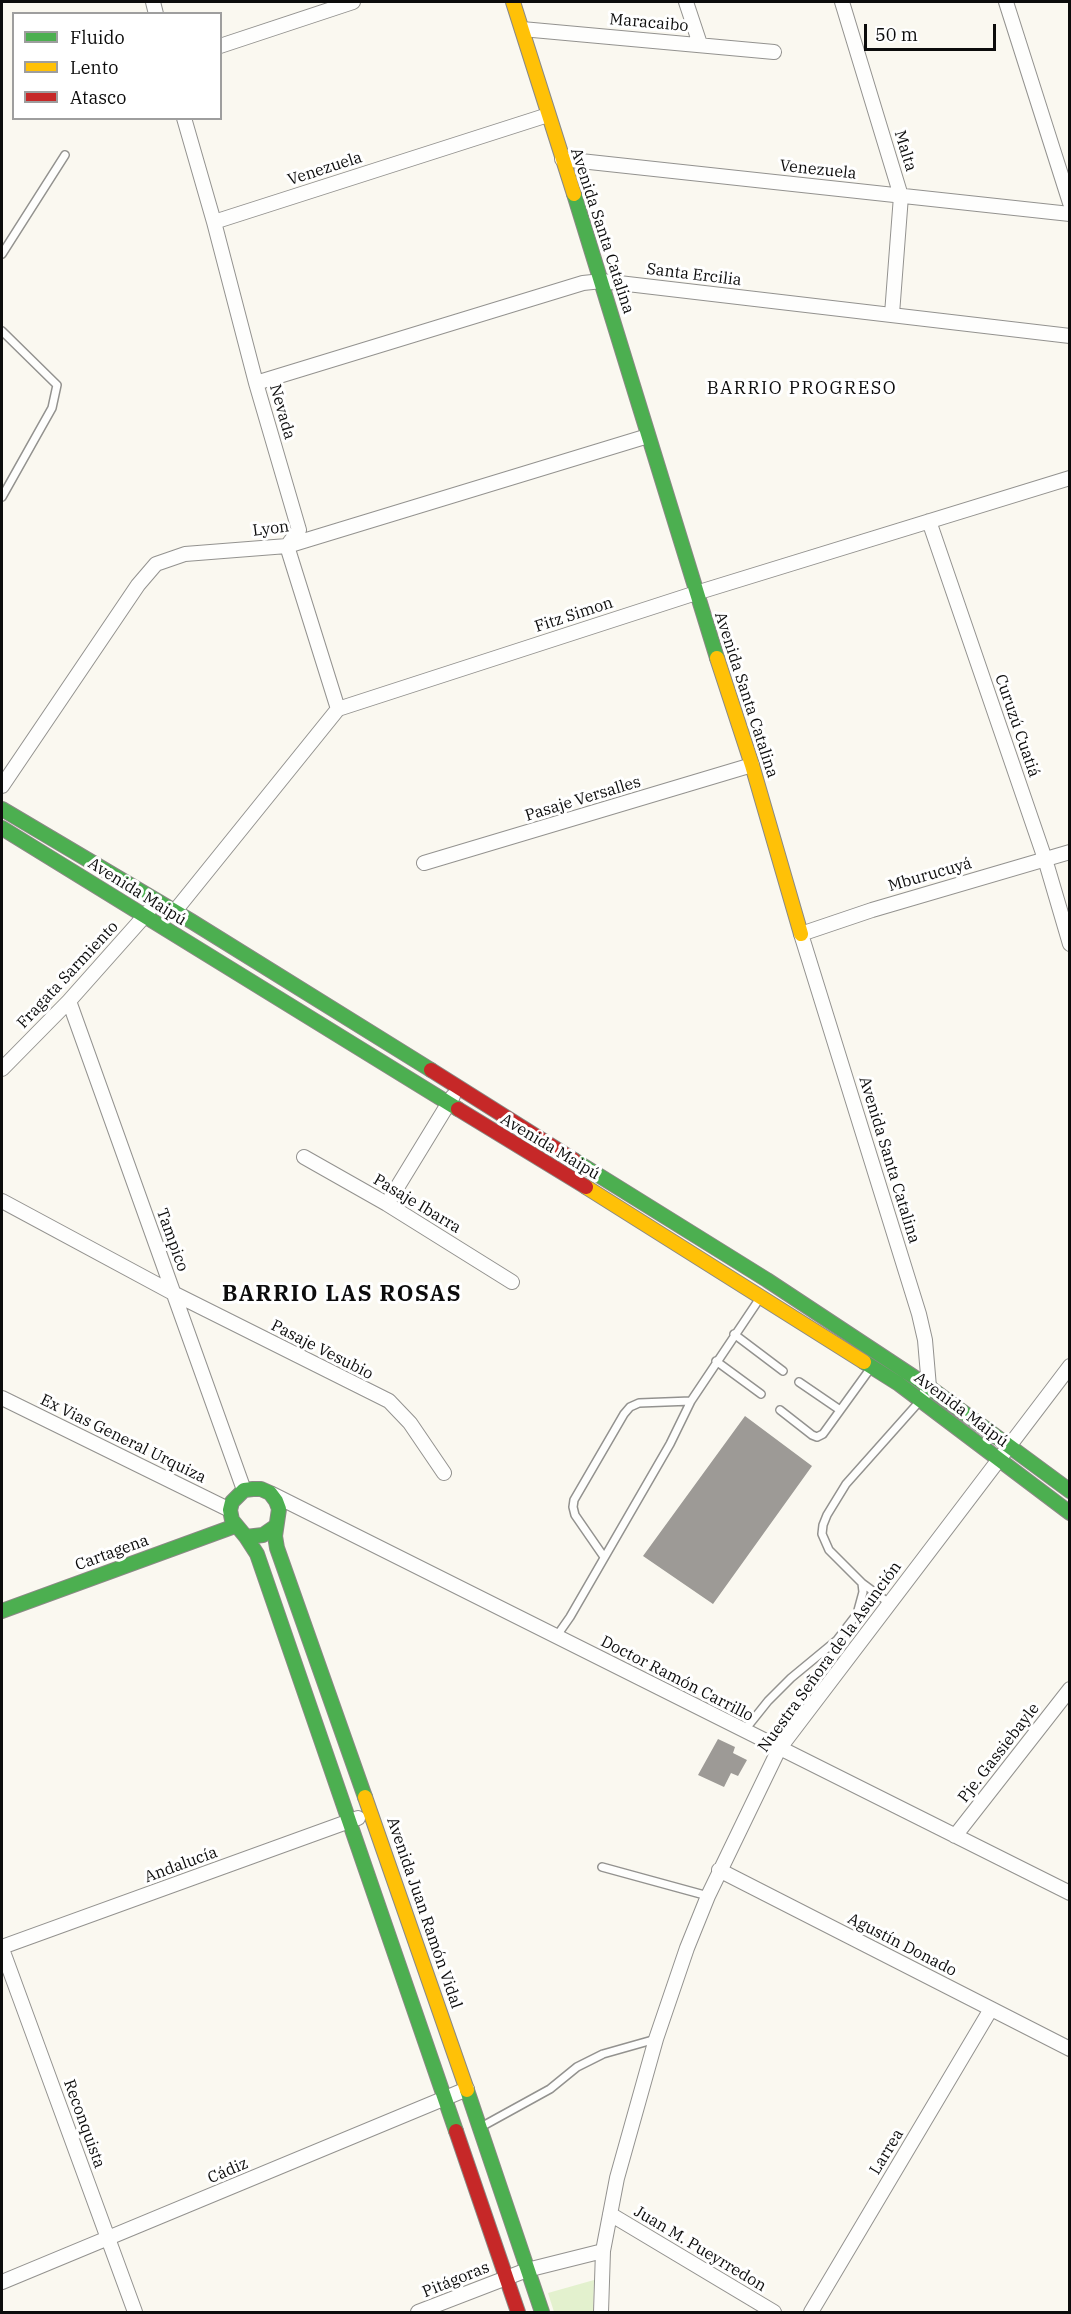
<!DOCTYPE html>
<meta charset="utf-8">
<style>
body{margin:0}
#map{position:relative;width:1071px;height:2314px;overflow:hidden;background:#faf8f0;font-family:"IBM Plex Serif",serif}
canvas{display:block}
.frame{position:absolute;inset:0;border:3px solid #0c0c0c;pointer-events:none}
.legend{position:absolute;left:12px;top:12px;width:210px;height:108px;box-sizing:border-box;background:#fff;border:2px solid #9e9e9e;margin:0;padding:8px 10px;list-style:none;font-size:18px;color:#0c0c0c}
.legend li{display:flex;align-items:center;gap:12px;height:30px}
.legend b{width:30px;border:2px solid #9e9e9e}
.scale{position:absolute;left:864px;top:24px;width:132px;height:27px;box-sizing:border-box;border:3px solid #0c0c0c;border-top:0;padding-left:8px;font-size:18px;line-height:21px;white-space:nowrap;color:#0c0c0c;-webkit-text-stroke:4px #fff;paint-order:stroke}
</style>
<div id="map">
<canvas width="1071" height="2314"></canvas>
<div class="frame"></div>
<ul class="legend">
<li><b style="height:8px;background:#4caf50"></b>Fluido</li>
<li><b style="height:8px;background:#ffc107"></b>Lento</li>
<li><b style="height:8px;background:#c62828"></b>Atasco</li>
</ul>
<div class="scale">50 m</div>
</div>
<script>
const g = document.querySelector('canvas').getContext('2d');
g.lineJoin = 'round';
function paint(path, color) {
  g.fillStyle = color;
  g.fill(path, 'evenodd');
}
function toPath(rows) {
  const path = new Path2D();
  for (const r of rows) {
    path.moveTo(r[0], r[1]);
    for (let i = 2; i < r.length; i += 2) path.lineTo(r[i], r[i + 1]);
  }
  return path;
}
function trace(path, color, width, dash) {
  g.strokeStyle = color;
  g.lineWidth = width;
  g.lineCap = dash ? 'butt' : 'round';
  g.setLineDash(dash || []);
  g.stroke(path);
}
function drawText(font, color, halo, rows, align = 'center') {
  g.font = font + ' "IBM Plex Serif",serif';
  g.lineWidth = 6;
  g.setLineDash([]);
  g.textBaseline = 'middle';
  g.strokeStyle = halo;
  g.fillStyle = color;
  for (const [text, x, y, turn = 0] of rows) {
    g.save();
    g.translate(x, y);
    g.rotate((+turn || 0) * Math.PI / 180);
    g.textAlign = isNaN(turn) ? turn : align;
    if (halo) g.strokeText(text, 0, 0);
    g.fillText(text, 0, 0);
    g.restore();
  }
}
const green = toPath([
 [594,2280,593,2312,554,2312,548,2293]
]);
const building = toPath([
 [745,1416,812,1466,713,1604,643,1556],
 [718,1739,735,1747,733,1753,747,1760,738,1776,731,1773,724,1787,698,1775]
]);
const lane = toPath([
 [2,254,65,155],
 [2,331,57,385,52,408,2,497],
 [734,1334,783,1371],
 [716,1361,761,1394],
 [799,1382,840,1410],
 [780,1410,812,1435,817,1437,823,1434,870,1369],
 [604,1557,575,1515,573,1507,574,1500,624,1414,630,1407,639,1403,691,1401],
 [862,1583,889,1603],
 [556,1637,570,1617,670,1444,691,1401,760,1298],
 [744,1731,768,1701,791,1678,837,1640,857,1614,863,1592,862,1583,829,1550,822,1534,823,1525,827,1515,846,1484,919,1402],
 [602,1867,708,1896],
 [481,2127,550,2089,577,2067,603,2054,656,2039]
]);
const street = toPath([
 [153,2,156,14],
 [686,2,700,44],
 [842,2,901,196,892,314],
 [1006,2,1070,203],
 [522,29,774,52],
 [220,46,353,2],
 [184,118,214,222,256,383,299,530,287,546,338,709],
 [562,159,1070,214],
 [214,222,548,115],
 [256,383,583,283,602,281,1070,336],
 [929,521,1045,859,1070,944],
 [2,786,138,585,156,564,185,554,287,546,648,436],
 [424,863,752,765],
 [175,911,338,709,696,593,1070,478],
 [69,1001,244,1490],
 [2,1069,69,1001,149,911],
 [304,1157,387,1204,512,1282],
 [2,1201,173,1293,389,1401,410,1423,444,1473],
 [387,1204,453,1096],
 [927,1391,929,1387,925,1340,919,1314,801,934,872,910,1070,852],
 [2,1398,230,1510],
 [272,1494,1070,1893],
 [955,1836,1070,1689],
 [719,1870,1070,2049],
 [2,1947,358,1818],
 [2,1949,135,2312],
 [610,2214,774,2312],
 [2,2282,467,2089],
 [418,2312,527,2270,603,2251],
 [601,2312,603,2251,617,2178,656,2039,687,1948,708,1896,779,1749,1070,1366],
 [811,2312,991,2009]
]);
const fast = toPath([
 [574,194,717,658],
 [2,809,191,921,431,1070],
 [2,828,458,1109],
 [574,1160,767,1280,929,1387,1070,1491],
 [864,1362,899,1384,1070,1513],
 [276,1526,263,1535,246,1537,232,1520,230,1510,232,1502,244,1490,253,1489,261,1489,270,1493,276,1501,279,1509,275,1536,277,1548,365,1797],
 [246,1537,257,1554,456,2131],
 [2,1611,235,1526],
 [467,2090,542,2312]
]);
const slow = toPath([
 [513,2,574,194],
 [717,658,752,765,801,934],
 [586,1187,864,1362],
 [365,1797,467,2090]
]);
const jam = toPath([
 [431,1070,574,1160],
 [458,1109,586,1187],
 [456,2131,518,2312]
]);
const streetNames = [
 ["Maracaibo",649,23,5],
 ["Malta",905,151,73],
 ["Venezuela",325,169,-18],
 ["Venezuela",818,170,6],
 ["Avenida Santa Catalina",602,231,72],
 ["Santa Ercilia",694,275,7],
 ["Nevada",282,412,74],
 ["Lyon",271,529,-7],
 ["Fitz Simon",574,615,-18],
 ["Avenida Santa Catalina",746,695,72],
 ["Curuzú Cuatiá",1017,726,71],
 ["Pasaje Versalles",583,799,-17],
 ["Mburucuyá",930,875,-16],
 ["Avenida Maipú",137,892,32],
 ["Fragata Sarmiento",68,975,-47],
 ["Avenida Maipú",550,1147,31],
 ["Avenida Santa Catalina",889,1160,73],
 ["Pasaje Ibarra",417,1204,31],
 ["Tampico",172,1240,70],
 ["Pasaje Vesubio",322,1350,27],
 ["Avenida Maipú",961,1410,37],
 ["Ex Vias General Urquiza",123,1439,26],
 ["Cartagena",112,1553,-20],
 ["Nuestra Señora de la Asunción",830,1657,-54],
 ["Doctor Ramón Carrillo",677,1679,27],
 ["Pje. Gassiebayle",999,1753,-52],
 ["Andalucía",181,1865,-20],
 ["Avenida Juan Ramón Vidal",424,1913,71],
 ["Agustín Donado",902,1945,27],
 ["Reconquista",84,2124,70],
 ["Larrea",887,2152,-59],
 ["Cádiz",228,2171,-23],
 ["Juan M. Pueyrredon",700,2249,31],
 ["Pitágoras",456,2280,-22]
];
const neighbourhoodNames = [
 ["BARRIO PROGRESO",802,389]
];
const districtNames = [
 ["BARRIO LAS ROSAS",342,1295]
];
paint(green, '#e3f1ce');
paint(building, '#9d9a96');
trace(lane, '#93928f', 10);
trace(street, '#93928f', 16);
trace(fast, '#8a8985', 16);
trace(slow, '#8a8985', 16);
trace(jam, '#8a8985', 16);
trace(lane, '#fefefd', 7);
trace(street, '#fefefd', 14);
trace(fast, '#4caf50', 14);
trace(slow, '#ffc107', 14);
trace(jam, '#c62828', 14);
drawText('16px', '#0c0c0c', '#fff', streetNames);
g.letterSpacing = '1.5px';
drawText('18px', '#0c0c0c', '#fff', neighbourhoodNames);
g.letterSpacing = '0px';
g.letterSpacing = '1.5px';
drawText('bold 22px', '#0c0c0c', '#fff', districtNames);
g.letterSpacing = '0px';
</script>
